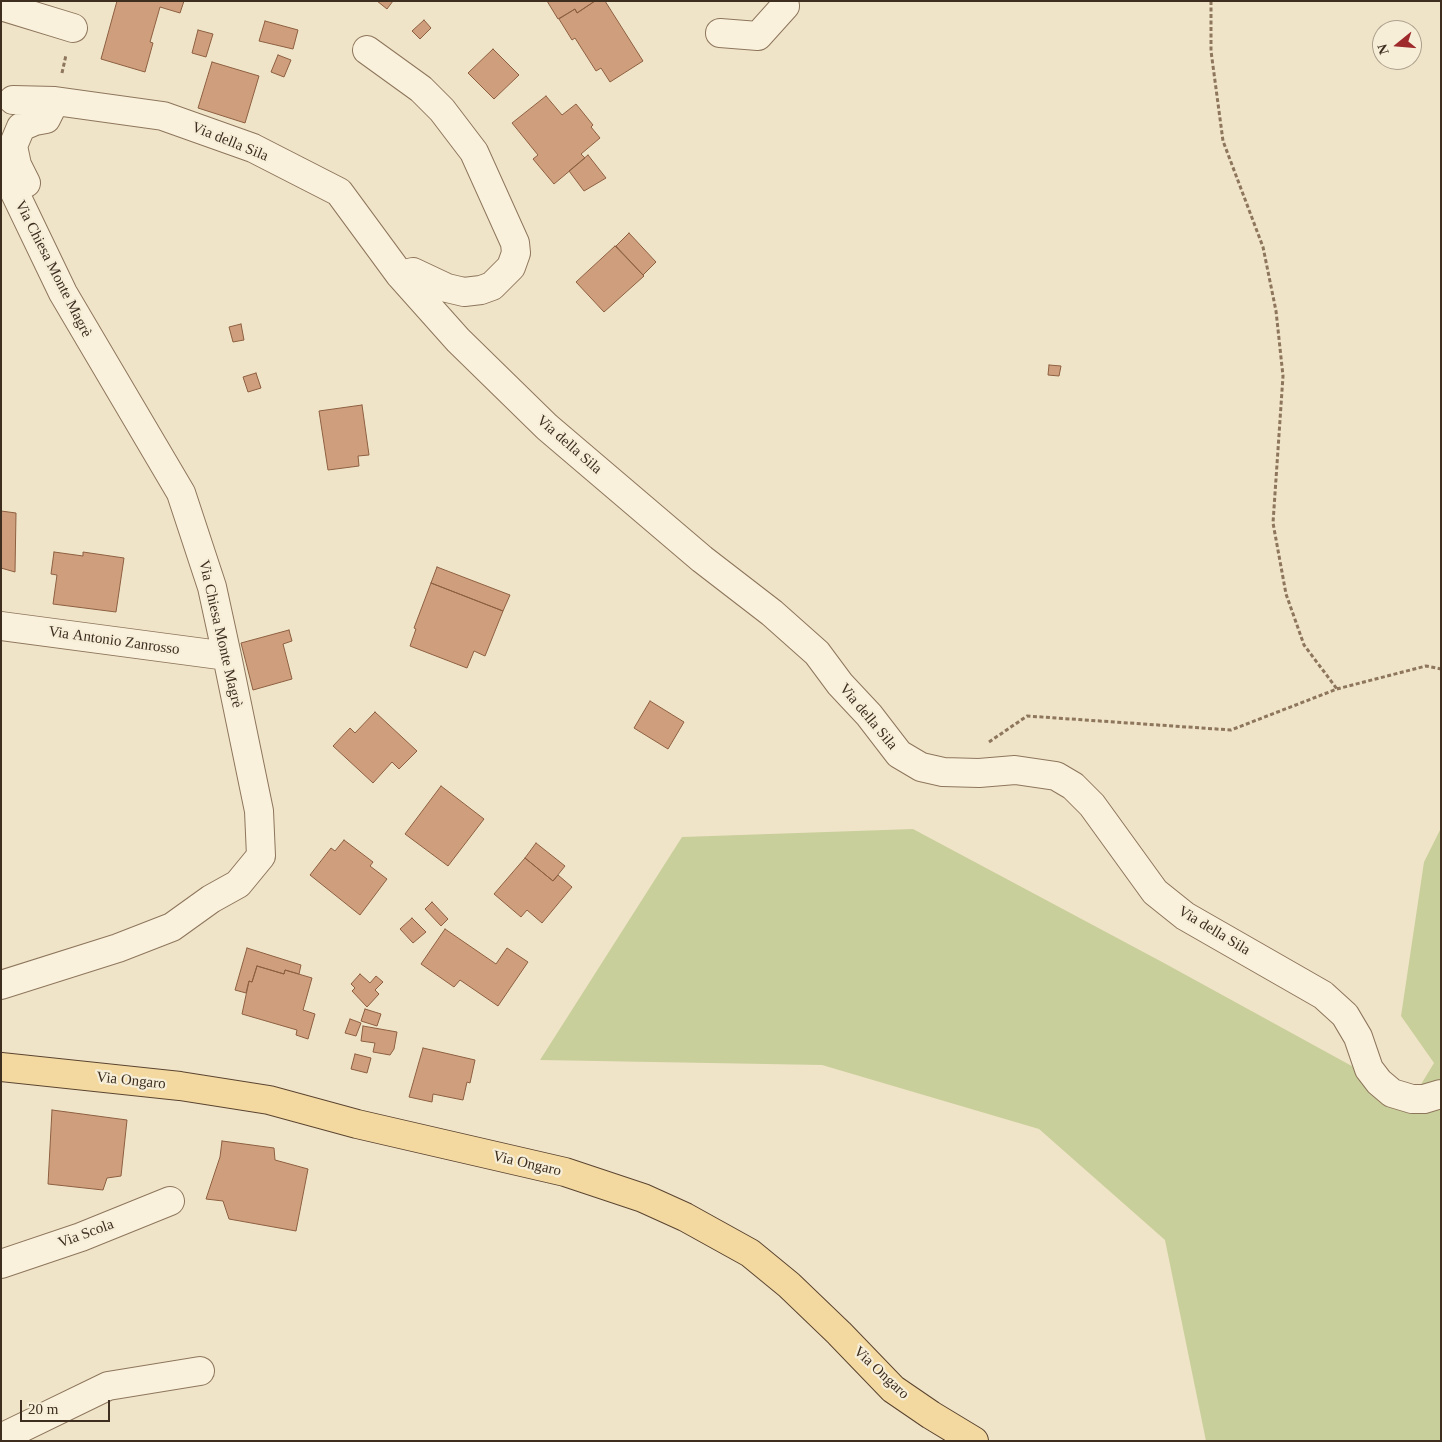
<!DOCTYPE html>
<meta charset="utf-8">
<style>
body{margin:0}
#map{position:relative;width:1442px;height:1442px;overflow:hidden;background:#f0e4c8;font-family:"Times New Roman",serif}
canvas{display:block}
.frame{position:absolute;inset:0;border:2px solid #3d2e20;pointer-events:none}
.north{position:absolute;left:1372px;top:20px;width:50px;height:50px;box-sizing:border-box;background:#f7eed8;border:1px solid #ada18e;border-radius:50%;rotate:253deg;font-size:14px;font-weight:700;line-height:20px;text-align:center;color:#3d2e20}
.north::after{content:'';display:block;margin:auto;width:18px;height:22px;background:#9e2a2b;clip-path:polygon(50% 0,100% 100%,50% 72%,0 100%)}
.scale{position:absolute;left:20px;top:1400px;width:90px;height:22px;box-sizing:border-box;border:2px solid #3d2e20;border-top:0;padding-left:6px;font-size:15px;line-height:18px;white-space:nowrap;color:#3d2e20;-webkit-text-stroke:4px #f7eed8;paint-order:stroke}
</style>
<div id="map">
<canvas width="1442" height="1442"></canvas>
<div class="frame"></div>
<div class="north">N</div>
<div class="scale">20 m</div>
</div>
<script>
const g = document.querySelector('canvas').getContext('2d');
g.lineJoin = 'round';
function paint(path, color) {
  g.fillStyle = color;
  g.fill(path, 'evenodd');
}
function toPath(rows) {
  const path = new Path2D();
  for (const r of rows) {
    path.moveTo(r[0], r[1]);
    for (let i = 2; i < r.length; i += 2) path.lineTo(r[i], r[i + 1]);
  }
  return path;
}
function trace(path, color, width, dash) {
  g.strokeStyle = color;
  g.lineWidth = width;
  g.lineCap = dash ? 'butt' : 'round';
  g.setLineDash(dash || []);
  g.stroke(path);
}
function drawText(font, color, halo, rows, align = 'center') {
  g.font = font + ' "Times New Roman",serif';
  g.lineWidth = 4.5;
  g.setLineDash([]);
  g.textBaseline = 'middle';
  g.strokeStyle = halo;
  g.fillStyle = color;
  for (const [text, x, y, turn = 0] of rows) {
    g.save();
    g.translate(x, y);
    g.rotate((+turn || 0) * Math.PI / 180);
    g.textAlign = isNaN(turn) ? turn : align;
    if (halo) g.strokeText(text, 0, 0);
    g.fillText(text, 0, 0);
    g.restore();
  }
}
const green = toPath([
 [1441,828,1441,1441,1206,1441,1165,1240,1039,1129,822,1065,540,1060,682,837,913,829,1164,963,1412,1099,1434,1063,1401,1016,1424,862]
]);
const building = toPath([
 [117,1,184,1,180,13,160,7,150,42,153,43,145,72,101,59,117,1],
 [377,1,393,1,387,9,377,1],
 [547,1,595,1,577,13,575,9,558,19,547,1],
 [595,1,605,1,643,61,610,82,601,68,596,71,575,38,572,40,559,19,575,9,577,13,595,1],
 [424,20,431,28,420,39,412,31,424,20],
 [265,21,298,30,293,49,259,41,265,21],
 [198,30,213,34,206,57,192,53,198,30],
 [493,49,519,75,494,99,468,73,493,49],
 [278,55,291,60,284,77,271,72,278,55],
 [212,62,259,76,245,123,198,108,212,62],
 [546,96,562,115,576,104,593,125,591,127,600,138,581,154,585,158,554,184,533,159,538,155,512,123,546,96],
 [588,155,606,178,584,191,569,171,588,155],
 [629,233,656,262,643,275,616,246,629,233],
 [615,246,644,276,604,312,576,282,615,246],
 [241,324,244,340,233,342,229,327,241,324],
 [1049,365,1061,366,1059,376,1048,375,1049,365],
 [256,373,261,388,248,392,243,377,256,373],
 [362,405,369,455,358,456,359,466,328,470,319,411,362,405],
 [1,511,16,513,15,572,1,568,1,511],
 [54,552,83,556,83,552,124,558,116,612,53,604,57,575,51,574,54,552],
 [437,567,510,595,503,611,431,583,437,567],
 [431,583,503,611,485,656,474,651,467,668,410,646,416,629,414,628,431,583],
 [289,630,292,641,283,644,292,679,253,690,241,643,289,630],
 [650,701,684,722,668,749,634,728,650,701],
 [375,712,417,751,399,769,392,762,373,783,333,746,350,728,355,733,375,712],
 [441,786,484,819,448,866,405,834,441,786],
 [344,840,373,862,370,866,387,879,360,915,310,875,331,848,335,851,344,840],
 [536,843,565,866,553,881,525,858,536,843],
 [525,858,553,881,558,875,572,887,542,923,527,910,521,917,494,894,525,858],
 [432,902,448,919,441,926,425,909,432,902],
 [412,918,426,932,413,943,400,929,412,918],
 [445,929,496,964,507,948,528,962,498,1006,460,980,454,987,421,964,445,929],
 [247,948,301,965,299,974,285,970,284,974,257,966,252,982,249,981,246,993,235,990,247,948],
 [257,966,284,974,285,970,312,978,303,1010,315,1014,308,1039,296,1035,297,1030,242,1014,249,981,252,982,257,966],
 [360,974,370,983,376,976,383,982,375,990,379,994,367,1007,352,991,355,988,351,984,360,974],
 [365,1009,381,1014,377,1026,361,1021,365,1009],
 [350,1019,361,1023,356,1036,345,1033,350,1019],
 [363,1026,397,1032,394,1049,390,1055,373,1052,375,1043,361,1041,363,1026],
 [423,1048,475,1060,470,1083,467,1082,463,1100,433,1094,432,1102,409,1097,423,1048],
 [355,1054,371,1058,367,1073,351,1069,355,1054],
 [52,1110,127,1120,121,1176,107,1178,103,1190,48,1184,52,1110],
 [222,1141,274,1148,275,1160,308,1169,296,1231,229,1219,223,1201,206,1199,220,1157,222,1141]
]);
const path = toPath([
 [1211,1,1211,51,1223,141,1263,247,1276,311,1283,376,1273,523,1286,594,1304,645,1337,689],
 [62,73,66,55],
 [989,742,1027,716,1231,730,1337,689,1426,666,1441,669]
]);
const minor = toPath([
 [1,6,73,28],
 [720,33,758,36,785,6,784,1],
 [367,50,421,89,442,110,474,152,515,243,516,253,511,267,492,286,481,290,464,292,447,288,413,272,400,275],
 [13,100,55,101,163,116,253,148,339,192,400,275,458,340,547,427,702,559,772,613,817,653,840,684,869,715,899,754,921,767,943,772,979,773,1015,770,1056,776,1073,786,1092,805,1155,892,1185,916,1323,995,1345,1015,1358,1037,1369,1069,1379,1082,1392,1093,1412,1099,1424,1099,1441,1094],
 [1,164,63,293,181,493,212,587,227,656,259,811,261,856,238,884,211,899,172,927,118,948,1,985],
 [26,183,17,165,13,146,21,127,35,121,46,119,55,101],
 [1,626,227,656],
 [1,1264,81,1237,170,1201],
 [1,1441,5,1436,108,1386,200,1371]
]);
const major = toPath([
 [1,1067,180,1086,269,1100,357,1124,565,1172,643,1198,685,1217,750,1253,789,1285,839,1333,893,1389,931,1415,974,1441]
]);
const streetNames = [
 ["Via della Sila",230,142,22],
 ["Via Chiesa Monte Magrè",53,269,63],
 ["Via della Sila",569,445,41],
 ["Via Chiesa Monte Magrè",220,634,77],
 ["Via Antonio Zanrosso",114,641,8],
 ["Via della Sila",868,717,50],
 ["Via della Sila",1214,931,31],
 ["Via Ongaro",131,1081,6],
 ["Via Ongaro",527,1164,13],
 ["Via Scola",86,1234,-20],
 ["Via Ongaro",881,1373,43]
];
paint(green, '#c9cf9b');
paint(building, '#cf9f7d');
trace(building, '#8d5f41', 1);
trace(minor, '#8d765c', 30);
trace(major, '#5b4430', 30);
trace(path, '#8d765c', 3, [4, 2.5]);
trace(minor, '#faf1dc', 28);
trace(major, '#f3d9a0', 28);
drawText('15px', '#3d2e20', '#f7eed8', streetNames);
</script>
